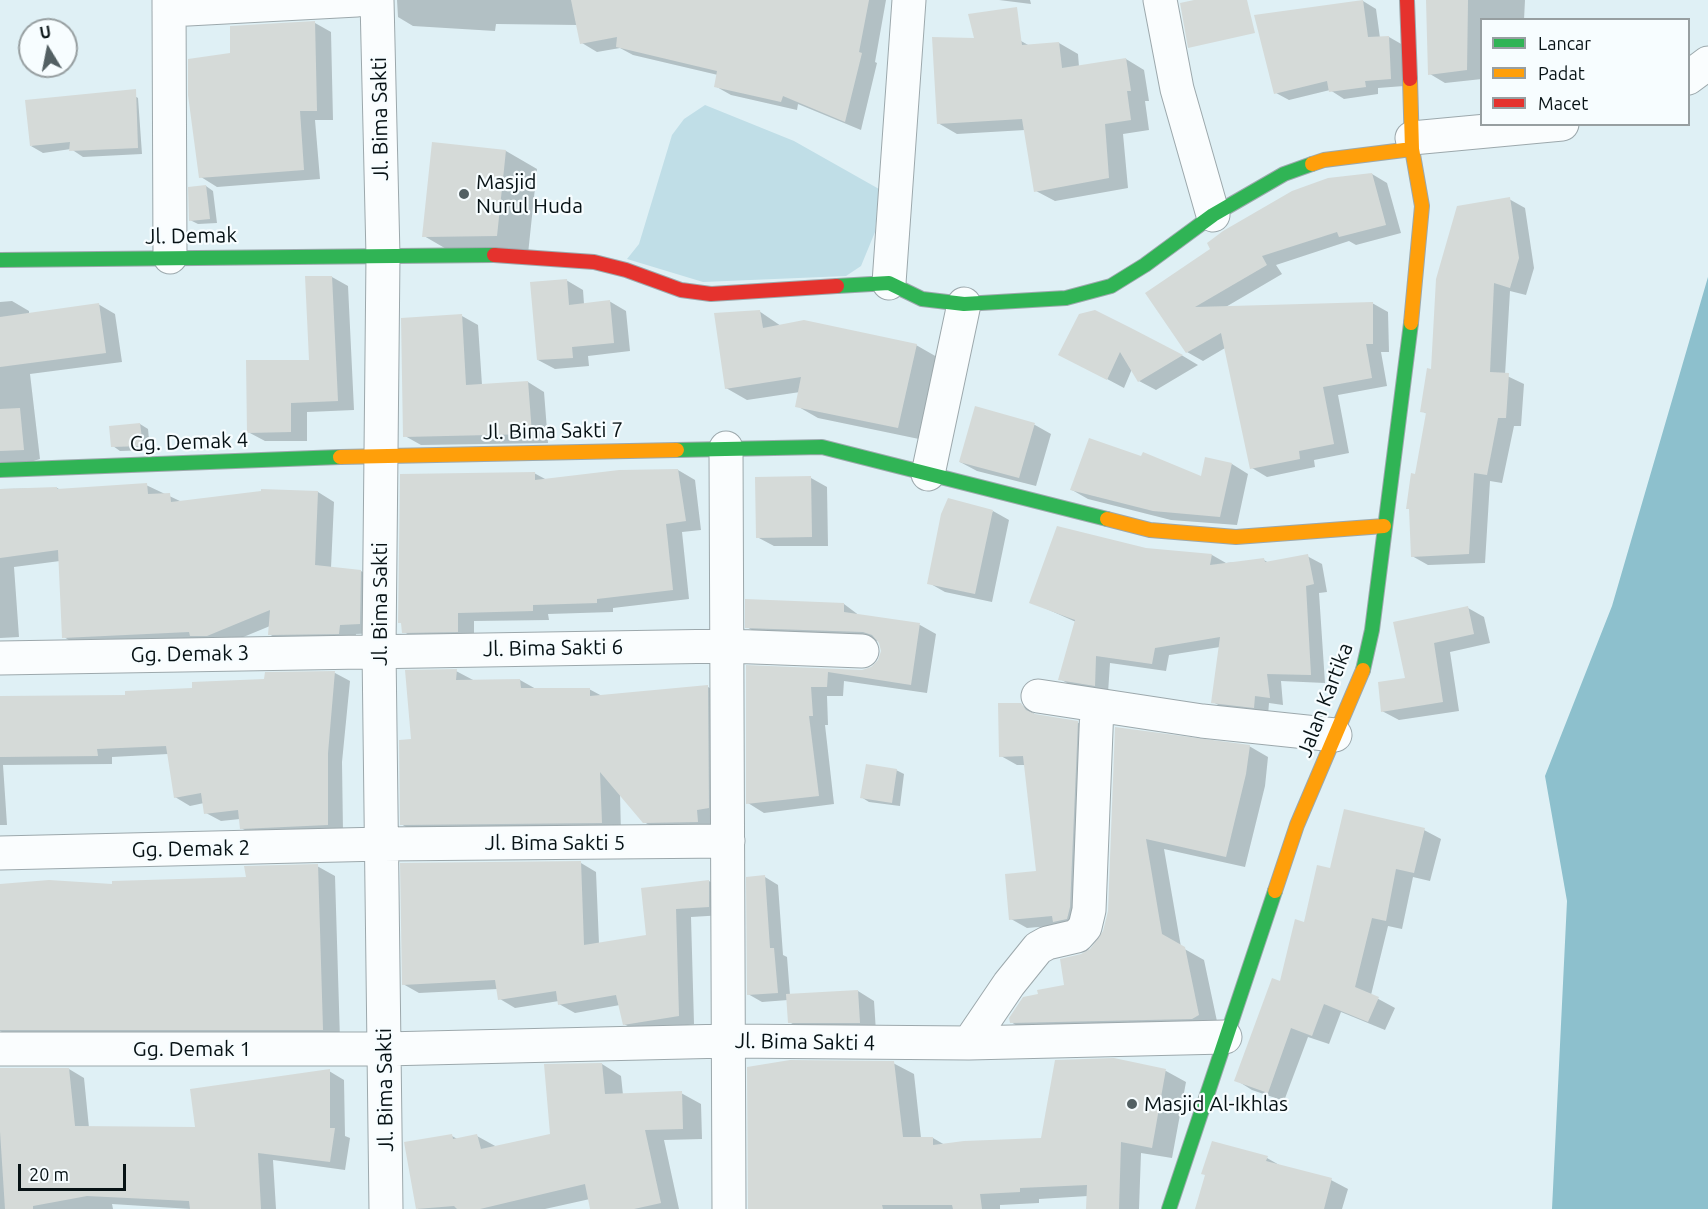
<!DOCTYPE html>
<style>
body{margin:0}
#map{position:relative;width:1708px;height:1209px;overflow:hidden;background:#dff0f5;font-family:Ubuntu,sans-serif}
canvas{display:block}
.legend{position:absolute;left:1480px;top:18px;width:210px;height:108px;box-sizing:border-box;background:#f7fdff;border:2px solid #979fa1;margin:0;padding:8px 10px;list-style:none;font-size:18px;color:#071215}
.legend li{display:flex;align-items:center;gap:12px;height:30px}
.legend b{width:30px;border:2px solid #979fa1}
.north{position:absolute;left:18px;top:18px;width:60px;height:60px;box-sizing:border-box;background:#f7fdff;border:2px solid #979fa1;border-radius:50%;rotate:350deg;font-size:16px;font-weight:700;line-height:24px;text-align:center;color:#071215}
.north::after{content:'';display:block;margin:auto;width:21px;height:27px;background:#536063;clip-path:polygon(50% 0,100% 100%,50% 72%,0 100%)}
.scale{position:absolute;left:18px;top:1164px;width:108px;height:27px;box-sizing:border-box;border:3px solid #071215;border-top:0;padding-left:8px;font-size:18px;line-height:21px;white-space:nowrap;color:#071215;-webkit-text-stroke:4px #f7fdff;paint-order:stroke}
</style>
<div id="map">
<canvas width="1708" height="1209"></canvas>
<ul class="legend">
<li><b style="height:8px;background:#30b455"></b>Lancar</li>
<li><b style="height:8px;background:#ff9f0a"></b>Padat</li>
<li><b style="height:8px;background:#e5322d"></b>Macet</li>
</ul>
<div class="north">U</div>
<div class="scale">20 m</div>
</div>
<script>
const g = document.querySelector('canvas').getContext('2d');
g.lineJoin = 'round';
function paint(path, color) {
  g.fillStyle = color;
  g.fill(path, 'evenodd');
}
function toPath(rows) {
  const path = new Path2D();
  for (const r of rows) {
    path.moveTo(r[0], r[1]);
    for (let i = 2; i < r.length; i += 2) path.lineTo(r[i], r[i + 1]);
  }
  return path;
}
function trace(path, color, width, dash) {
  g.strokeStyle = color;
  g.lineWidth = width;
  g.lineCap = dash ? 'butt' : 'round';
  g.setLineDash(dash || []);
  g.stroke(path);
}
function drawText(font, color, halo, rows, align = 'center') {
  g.font = font + ' Ubuntu,sans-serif';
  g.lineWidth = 4.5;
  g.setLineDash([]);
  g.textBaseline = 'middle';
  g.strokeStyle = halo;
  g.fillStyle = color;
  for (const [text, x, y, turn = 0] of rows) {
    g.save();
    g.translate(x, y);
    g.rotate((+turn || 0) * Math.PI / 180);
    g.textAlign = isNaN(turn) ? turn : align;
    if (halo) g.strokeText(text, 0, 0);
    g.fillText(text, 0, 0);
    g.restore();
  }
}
const green = toPath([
 [705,105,794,141,879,189,875,232,861,266,846,276,703,282,627,259,639,244,672,135,684,119]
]);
const water = toPath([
 [1708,277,1708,1209,1552,1209,1567,901,1545,776,1612,606]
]);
const shadow = toPath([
 [397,0,886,0,875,62,877,63,861,130,798,104,797,110,731,95,715,86,718,75,633,55,620,48,597,52,582,43,578,25,496,24,495,31,413,26,398,17],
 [999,0,1030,0,1031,4],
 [1427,0,1525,0,1524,20,1482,20,1482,79,1445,83,1430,74],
 [1363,1,1376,9,1380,38,1389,37,1403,45,1404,86,1378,88,1378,94,1344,99,1330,90,1289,100,1276,93],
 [315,23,331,32,333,120,315,120,320,179,217,187,201,177,232,55],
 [1021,41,1030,46,1059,43,1078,54,1079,67,1126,59,1144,70,1149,101,1145,101,1149,130,1123,134,1128,188,1055,201,1036,191,1025,130,957,134,938,123],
 [126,91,138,98,142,154,83,157,71,149,43,153,31,146],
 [434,144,506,151,537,169,528,254,455,254,424,236],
 [1372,174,1387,183,1401,233,1356,245,1349,241,1276,265,1282,274,1224,308,1372,303,1388,312,1389,352,1381,352,1387,386,1338,395,1349,453,1314,460,1315,467,1267,477,1252,468,1225,348,1203,361,1187,352,1148,293],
 [206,186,213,191,217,223,198,224,190,220],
 [1509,199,1525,208,1534,268,1526,295,1510,291,1505,375,1524,384,1521,426,1514,426,1502,483,1490,481,1485,563,1428,565,1412,556,1416,475,1427,414,1422,411,1432,371],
 [332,277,348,286,354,410,307,412,307,441,265,441,248,432,311,362],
 [566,280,583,290,584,304,609,301,626,311,630,351,588,356,589,366,555,369,538,360],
 [12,301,29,311,29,314,98,304,115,314,122,362,30,374,40,459,0,471,0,302],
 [759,311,781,326,916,345,937,357,919,439,818,418,797,406,800,392,747,400,726,388],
 [1095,311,1183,356,1198,365,1156,390,1139,381,1132,369,1124,388,1077,363],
 [462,316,478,325,482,385,528,382,544,392,548,443,421,445,405,436],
 [976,407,1035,425,1051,434,1036,486,977,471,960,462],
 [140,424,148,429,150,450,120,451,113,446],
 [1232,464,1248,474,1237,525,1171,520,1088,499,1072,490,1202,478],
 [678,470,695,480,701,530,682,532,689,599,613,608,613,612,548,614,549,620,474,621,474,640,420,641,404,632,534,473,547,480],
 [811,478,827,487,828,546,774,546,757,537],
 [146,485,182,502,318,492,334,502,331,568,361,571,377,581,377,633,356,634,355,642,286,644,269,634,270,626,224,645,80,647,64,637,60,561,14,567,19,637,0,638,0,489,57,488,61,490],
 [993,511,1009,520,992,602,945,592,929,583],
 [1145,550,1212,555,1226,563,1264,560,1269,563,1307,556,1322,564,1327,592,1319,593,1325,683,1281,681,1283,705,1269,703,1268,715,1227,710,1213,702,1220,647,1169,655,1166,671,1110,663,1108,693,1074,687,1060,679,1076,622,1031,602],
 [747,600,844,604,860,616,920,625,936,634,927,693,844,681,843,696,827,696,828,725,825,725,834,804,764,813,748,803,747,667,862,671,872,669,879,661,882,651,879,641,763,637,747,627],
 [1468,608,1484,617,1490,643,1450,652,1459,711,1399,720,1382,711,1407,679,1395,623],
 [456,671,475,681,520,680,536,689,589,689,602,696,708,687,728,698,717,833,665,834,644,822,620,793,621,834,421,836,401,824,413,741],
 [335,673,350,681,342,762,343,833,256,836,241,828,240,819,221,821,206,813,204,803,190,806,175,797,168,754,112,757,112,764,3,765,7,825,0,825,0,698,127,697,265,680,266,674],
 [1020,704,1039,717,1077,722,1094,732,1086,917,1061,925,1027,928,1011,919,1037,872,1026,765,1017,765,1001,756],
 [1116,728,1249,746,1268,757,1265,786,1245,867,1164,849,1181,947,1204,960,1218,1026,1030,1034,1011,1022,1066,986,1082,956,1092,950,1105,932,1109,911],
 [896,770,904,774,900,806,869,802,861,797],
 [1424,830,1441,839,1430,881,1413,877,1402,929,1388,926,1371,995,1395,1008,1385,1030,1341,1012,1329,1044,1308,1037,1284,1101,1252,1090,1236,1080,1331,870],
 [581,863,596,872,599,944,648,936,642,890,709,881,724,890,724,915,691,917,694,1024,640,1033,624,1024,620,1005,575,1013,559,1004,559,1001,515,1008,500,999,498,989,419,993,403,984],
 [317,866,335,876,340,1040,17,1040,0,1031,0,885,114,886,247,879],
 [765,877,778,885,783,955,787,957,790,995,858,991,874,1001,876,1032,806,1031,789,1022,788,1000,762,1002,748,994],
 [1114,1060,1166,1071,1186,1082,1172,1158,1141,1153,1139,1209,1088,1209,1088,1196,1039,1199,1039,1203,1000,1205,1000,1209,763,1209,893,1063,914,1074,921,1138,933,1138,945,1145,1043,1139],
 [602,1064,621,1076,623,1095,681,1093,701,1104,702,1139,664,1140,679,1209,592,1209,590,1199,545,1209,418,1209,406,1143,452,1136,459,1140,477,1136,497,1147,552,1135],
 [0,1069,69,1069,84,1078,89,1128,197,1128,329,1071,344,1080,345,1136,350,1138,345,1170,273,1160,276,1209,191,1209,112,1204,113,1209,0,1209],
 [1267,1158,1281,1166,1331,1180,1348,1189,1342,1209,1196,1209]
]);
const building = toPath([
 [571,0,869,0,859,52,862,53,845,122,783,96,781,102,714,87,717,71,616,47,617,37,580,44],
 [1194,0,1247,0,1255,33,1188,48,1180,3],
 [1363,0,1368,37,1389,36,1391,79,1365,81,1366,87,1329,92,1327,81,1274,94,1254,15],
 [1426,0,1468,0,1467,70,1428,75],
 [1017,7,1022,45,1059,42,1062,68,1126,58,1131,91,1127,91,1131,120,1105,124,1109,178,1034,192,1022,119,937,124,932,37,974,38,968,14],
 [315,21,317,111,300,111,304,170,199,178,188,95,188,59,230,53,230,26],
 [136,89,138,148,69,151,70,142,30,146,25,100],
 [432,142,506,150,497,236,422,237],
 [1372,173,1386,225,1339,237,1337,232,1262,256,1267,265,1195,307,1373,302,1373,344,1366,344,1372,378,1323,387,1334,444,1299,451,1300,459,1250,469,1221,333,1186,353,1145,293,1210,249,1207,243,1223,231,1292,191,1328,178],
 [206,185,210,219,189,221,188,187],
 [1510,197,1519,258,1510,288,1494,283,1490,372,1509,373,1506,418,1498,418,1487,475,1474,473,1469,554,1411,557,1409,509,1406,509,1411,473,1415,474,1426,413,1420,412,1427,368,1431,369,1436,279,1457,206],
 [305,276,332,276,338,401,291,403,291,432,247,433,246,360,309,360],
 [567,279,569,305,610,300,614,343,572,347,573,358,537,360,530,282],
 [99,303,106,353,0,367,0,317],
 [760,310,763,328,804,320,917,344,898,428,795,407,801,377,725,389,714,313],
 [1095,310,1131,328,1183,355,1138,382,1120,352,1107,380,1058,355,1079,314],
 [462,314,466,385,528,381,532,434,403,437,401,318],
 [975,406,1035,423,1019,478,959,462],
 [20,408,24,450,0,451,0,409],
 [140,423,143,446,111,447,109,426],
 [1089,438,1141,456,1143,452,1201,476,1205,457,1232,463,1220,517,1153,511,1070,490],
 [678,469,686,521,666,524,673,590,597,599,597,603,533,605,533,611,458,613,458,632,402,633,401,623,398,623,400,474,535,472,535,480,619,470],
 [811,476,812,537,756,538,755,477],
 [147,483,148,494,170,493,171,502,261,491,261,489,318,491,315,565,361,570,360,624,340,625,339,634,268,635,270,610,207,636,190,636,189,632,62,638,58,550,0,558,0,489,57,487,57,489],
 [948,498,993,510,975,594,927,584,941,514],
 [1057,526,1146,548,1212,554,1210,565,1264,558,1265,562,1308,554,1314,584,1306,586,1311,675,1267,674,1270,698,1255,696,1254,708,1211,703,1220,637,1155,648,1152,664,1096,656,1095,686,1058,680,1075,620,1029,603],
 [745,599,844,603,844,612,920,623,911,685,828,672,827,687,811,687,813,716,809,716,819,796,746,804,746,665,862,670,871,667,878,660,881,651,879,643,872,635,863,632,745,628],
 [1468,606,1474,634,1434,643,1443,702,1381,712,1378,682,1405,678,1393,622],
 [457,669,456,680,520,679,521,688,590,688,590,696,708,685,709,808,697,810,698,822,643,823,600,772,602,823,400,825,399,740,411,739,405,670],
 [335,671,328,753,328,825,240,829,238,810,204,814,201,793,174,798,166,746,97,749,98,756,0,757,0,696,125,695,125,691,192,688,192,682,264,679,265,672],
 [998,703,1021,703,1026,710,1035,714,1078,721,1070,907,1067,919,1053,922,1052,916,1009,920,1005,874,1036,871,1023,756,999,757],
 [1115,727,1250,745,1246,774,1226,857,1146,839,1162,934,1185,947,1199,1015,1192,1019,1010,1023,1009,1018,1023,997,1038,994,1037,990,1064,985,1060,959,1081,954,1090,949,1103,931,1108,911],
 [866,764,897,769,892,803,860,798],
 [1344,809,1425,828,1414,873,1396,869,1386,921,1372,918,1355,987,1379,997,1368,1022,1324,1004,1312,1036,1291,1028,1268,1093,1234,1081,1272,978,1280,981,1295,919,1304,922,1317,865,1330,868],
 [581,861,584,945,646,935,641,888,709,880,709,907,676,909,679,1016,623,1025,616,995,558,1005,556,991,498,1000,495,980,402,985,400,863],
 [318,864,323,1030,0,1030,0,884,49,880,112,884,112,881,246,877,244,866],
 [765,875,770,948,774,948,778,993,747,995,746,877],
 [858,990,860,1023,788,1023,786,994],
 [1114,1058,1166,1069,1152,1148,1121,1142,1119,1209,1086,1209,1087,1185,1020,1188,1020,1192,980,1194,982,1209,953,1209,952,1205,882,1205,883,1209,748,1209,747,1067,790,1060,894,1061,903,1137,933,1137,933,1145,964,1141,1041,1138,1055,1060],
 [602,1063,605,1094,682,1091,683,1129,645,1130,661,1203,634,1209,590,1209,585,1184,480,1209,457,1209,454,1206,416,1209,404,1142,452,1134,453,1139,477,1134,481,1149,550,1134,544,1064],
 [0,1068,69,1068,75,1126,195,1127,190,1089,330,1069,330,1128,335,1128,330,1162,258,1153,261,1209,190,1209,189,1201,87,1196,33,1206,33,1209,5,1209,0,1131],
 [1212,1141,1268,1156,1266,1161,1332,1178,1324,1209,1195,1209,1205,1175,1201,1174]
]);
const street = toPath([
 [169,0,170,257],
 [377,0,383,256,379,649,386,1209],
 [1160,0,1177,89,1213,215],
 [169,10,357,0],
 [1688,78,1708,63],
 [1412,138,1562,124],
 [889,283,909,0],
 [726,448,729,1209],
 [928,474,964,304],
 [0,658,727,646,862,651],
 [1038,696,1202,721,1335,735],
 [0,853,383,844,728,841],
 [969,1043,1009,984,1038,948,1047,943,1077,936,1085,927,1089,910,1097,705],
 [0,1049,384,1049,728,1041,969,1043,1225,1037]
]);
const fast = toPath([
 [0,260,494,255],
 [837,286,889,283,922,299,964,304,1066,298,1111,286,1145,265,1213,215,1284,174,1312,164],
 [677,450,822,447,1107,519],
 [0,470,340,457],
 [1363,670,1372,630,1411,323],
 [1169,1209,1275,891]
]);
const slow = toPath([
 [1410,79,1412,149,1422,206,1411,323],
 [1312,164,1324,160,1412,149],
 [340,457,677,450],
 [1107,519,1150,530,1236,537,1384,526],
 [1275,891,1297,825,1363,670]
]);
const jam = toPath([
 [1407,0,1410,79],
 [494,255,594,262,626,270,681,290,711,294,837,286]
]);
const markers = [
 [464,194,6,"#536063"],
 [1132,1104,6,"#536063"]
];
const streetNames = [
 ["Jl. Bima Sakti",380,119,-91],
 ["Jl. Demak",191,236,-1],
 ["Jl. Bima Sakti 7",553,431,-1],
 ["Gg. Demak 4",189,442,-2],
 ["Jl. Bima Sakti",380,604,-90],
 ["Jl. Bima Sakti 6",553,648,-1],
 ["Gg. Demak 3",190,654,-1],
 ["Jalan Kartika",1325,700,-69],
 ["Jl. Bima Sakti 5",555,843],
 ["Gg. Demak 2",191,849,-1],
 ["Jl. Bima Sakti 4",805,1042,1],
 ["Gg. Demak 1",192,1049],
 ["Jl. Bima Sakti",385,1090,-91]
];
const poiNames = [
 ["Masjid",476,182],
 ["Nurul Huda",476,206],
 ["Masjid Al-Ikhlas",1144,1104]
];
paint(green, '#c0dee7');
paint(water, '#8dc0cd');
paint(shadow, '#0003');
paint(building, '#d5dad8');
trace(street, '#9ca8ac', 35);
trace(fast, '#9ca8ac', 16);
trace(slow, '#9ca8ac', 16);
trace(jam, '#9ca8ac', 16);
trace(street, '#fafdfe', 33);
trace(fast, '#30b455', 14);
trace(slow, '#ff9f0a', 14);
trace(jam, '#e5322d', 14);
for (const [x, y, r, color] of markers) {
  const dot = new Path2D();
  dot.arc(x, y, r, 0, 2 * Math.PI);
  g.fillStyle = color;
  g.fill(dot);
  trace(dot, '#f7fdff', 2);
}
drawText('21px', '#071215', '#f7fdff', streetNames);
drawText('21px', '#071215', '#f7fdff', poiNames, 'left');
</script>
